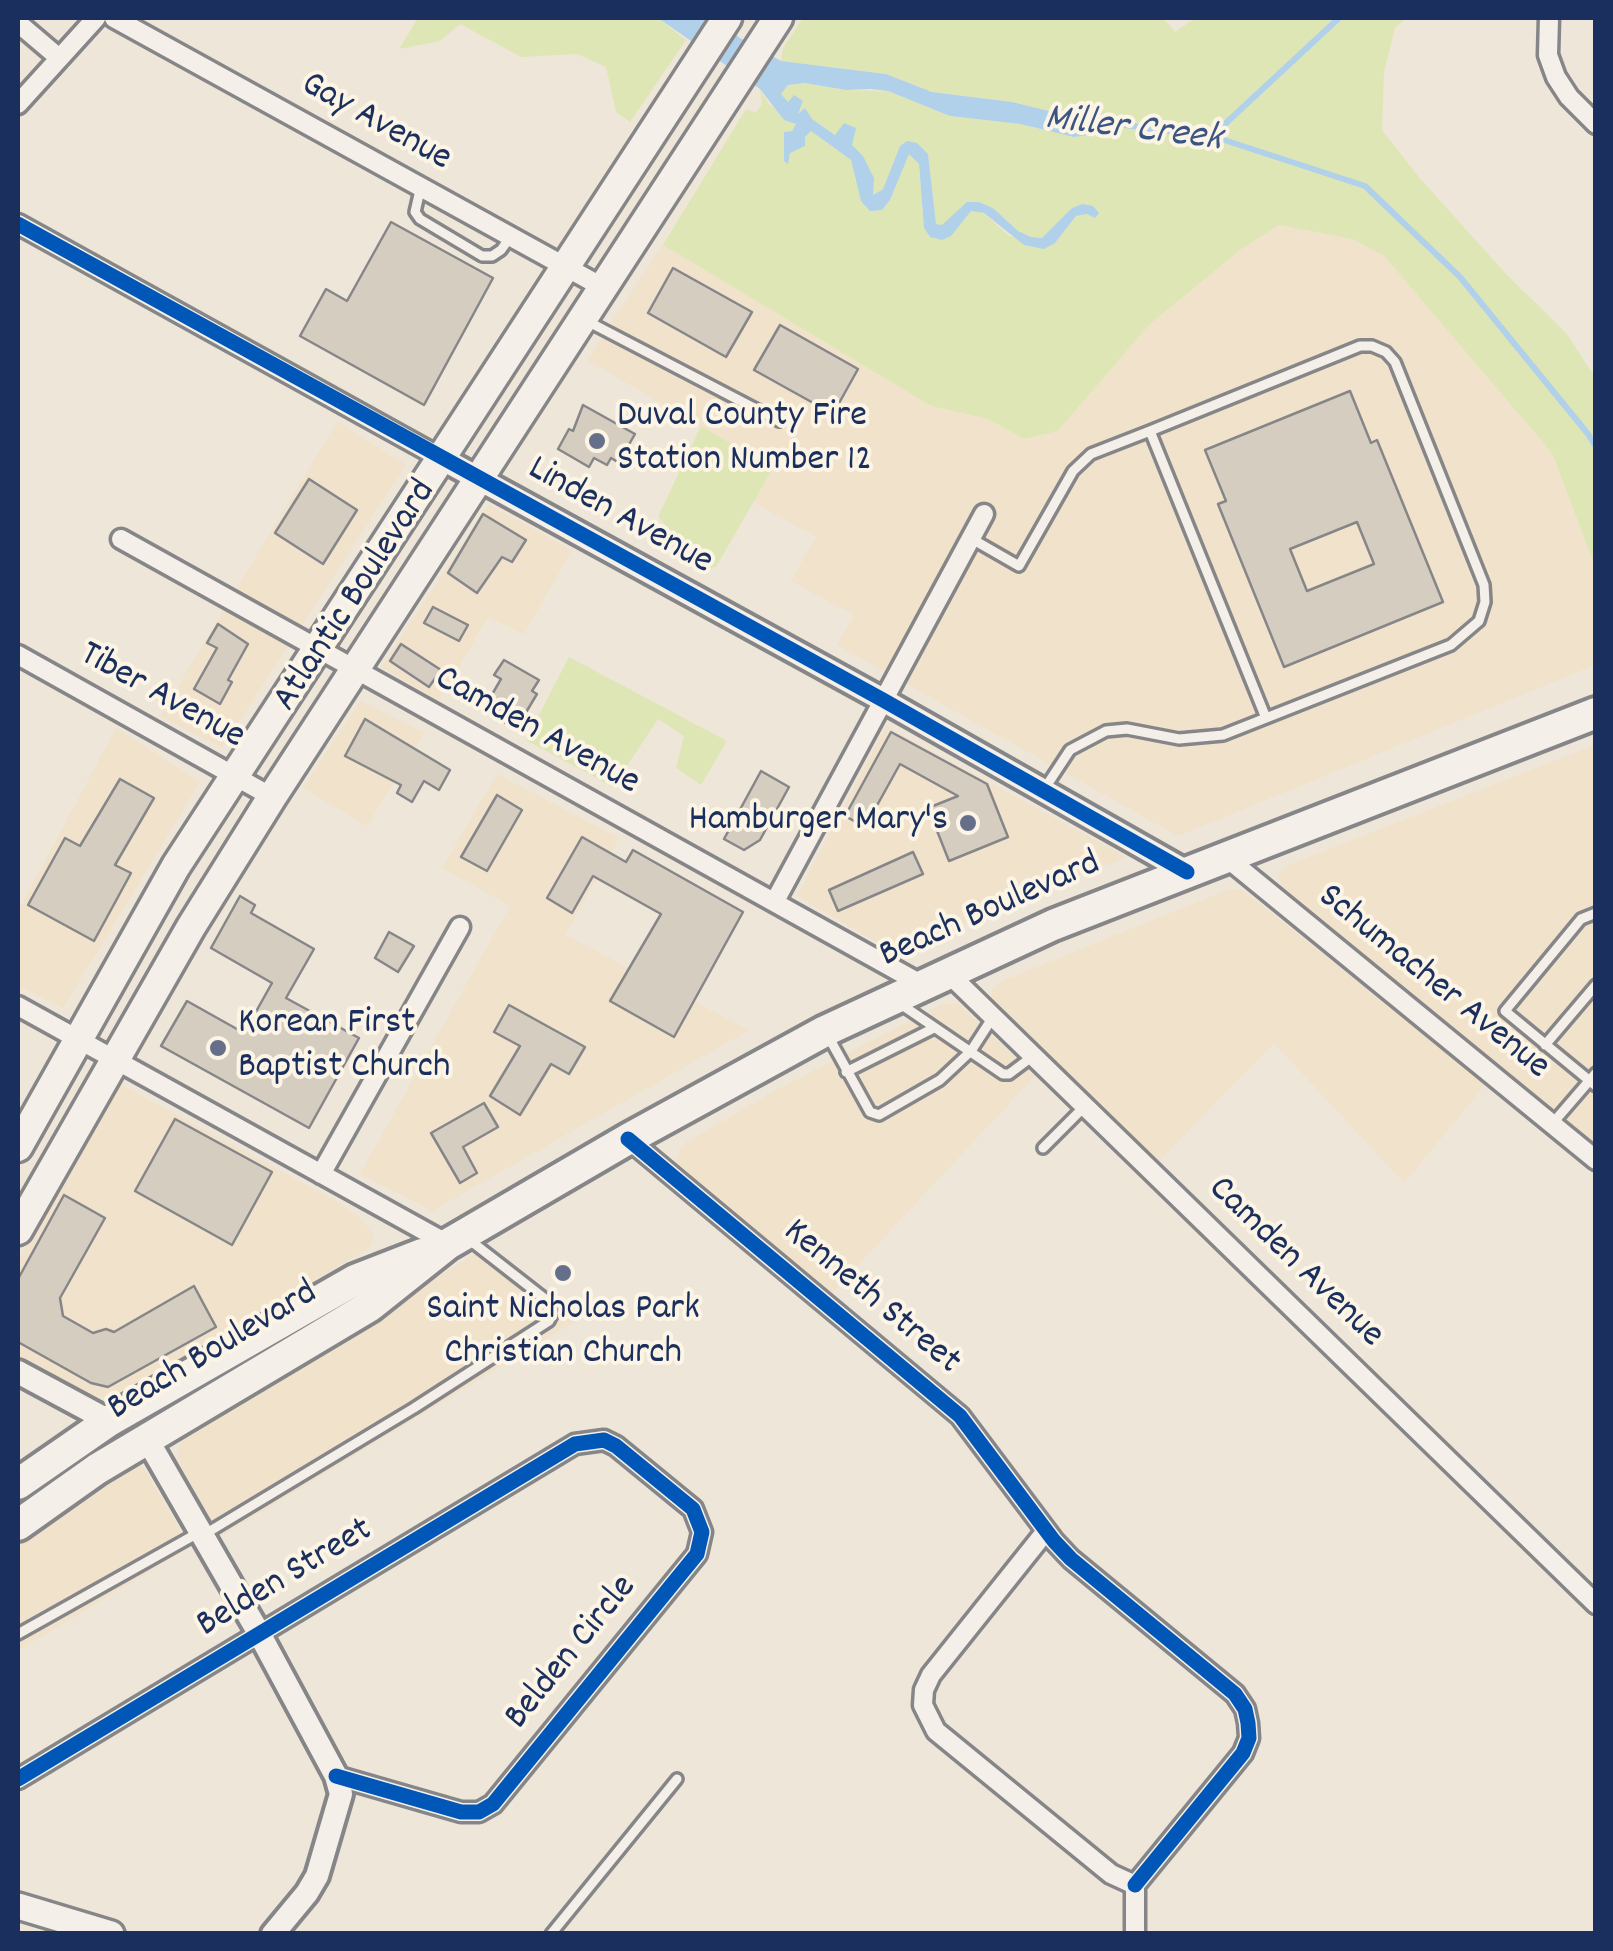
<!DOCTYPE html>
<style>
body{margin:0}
#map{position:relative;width:1613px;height:1951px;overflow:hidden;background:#eee6d8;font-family:Dekko,sans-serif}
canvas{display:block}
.frame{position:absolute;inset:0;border:20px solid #1b2f5e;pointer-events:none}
</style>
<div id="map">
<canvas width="1613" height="1951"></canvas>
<div class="frame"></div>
</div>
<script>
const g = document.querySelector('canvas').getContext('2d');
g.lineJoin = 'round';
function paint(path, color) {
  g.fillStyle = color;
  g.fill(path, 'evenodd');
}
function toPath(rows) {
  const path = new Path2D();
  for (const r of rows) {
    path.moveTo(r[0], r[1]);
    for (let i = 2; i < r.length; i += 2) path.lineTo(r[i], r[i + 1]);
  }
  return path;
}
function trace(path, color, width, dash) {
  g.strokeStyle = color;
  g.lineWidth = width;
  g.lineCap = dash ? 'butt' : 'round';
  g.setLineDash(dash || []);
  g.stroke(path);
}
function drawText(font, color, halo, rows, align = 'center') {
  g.font = font + ' Dekko,sans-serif';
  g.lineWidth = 8;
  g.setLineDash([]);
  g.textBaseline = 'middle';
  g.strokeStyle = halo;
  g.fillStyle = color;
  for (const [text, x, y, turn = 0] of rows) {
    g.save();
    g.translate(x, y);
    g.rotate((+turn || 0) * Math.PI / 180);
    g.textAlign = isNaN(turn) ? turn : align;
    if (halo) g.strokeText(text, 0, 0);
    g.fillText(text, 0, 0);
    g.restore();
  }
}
const built = toPath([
 [1279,225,1352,239,1384,256,1552,453,1595,566,1595,665,1178,836,837,645,854,615,791,581,816,537,753,502,773,468,587,360,663,245,931,406,988,419,1024,439,1058,431,1149,325,1240,250],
 [337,422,406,465,222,748,160,716],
 [489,505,572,550,524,634,488,617,439,701,381,667],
 [360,701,424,733,367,826,303,788],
 [886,726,1126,857,895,953,797,896],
 [116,728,200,782,63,1008,18,986,18,911],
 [1595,745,1595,1144,1281,887,1279,875,1286,866],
 [497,774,619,838,565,935,749,1030,432,1211,360,1174,510,906,442,868],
 [1230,889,1242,890,1486,1084,1404,1183,1274,1043,1157,1163,991,999,993,987,1000,982],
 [943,1004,959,1004,1035,1076,830,1295,682,1171,677,1164,679,1150,685,1143,778,1089],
 [118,1083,334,1200,362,1219,374,1237,369,1248,126,1390,107,1398,86,1394,18,1356,18,1262],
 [482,1250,579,1319,220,1537,178,1460,179,1447,189,1429],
 [132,1463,143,1467,190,1547,18,1651,18,1538]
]);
const green = toPath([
 [418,18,658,18,686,40,630,122,616,112,606,67,577,54,521,57,460,24,440,41,399,49],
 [803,18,1163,18,1175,32,1195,18,1406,18,1395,28,1384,72,1382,130,1418,176,1506,274,1566,333,1595,377,1595,566,1552,453,1384,256,1352,239,1279,225,1240,250,1149,325,1058,431,1024,439,988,419,931,406,663,245,746,109,756,113,762,104,760,89,769,104,797,124,792,131,784,132,790,152,811,131,851,160,861,200,890,200,908,153,914,156,919,164,924,228,930,237,961,223,971,211,984,213,1009,236,1055,243,1076,216,1087,214,1082,204,1072,208,1043,238,1031,237,1018,231,993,208,979,202,942,226,935,223,928,154,900,146,883,189,872,195,863,156,852,146,851,138,839,133,836,135,812,119,804,109,798,114,781,94,782,90,788,85,804,83,846,90,888,91,950,116,1020,124,1048,131,1105,114,1070,116,1012,102,932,92,886,74,781,61,783,48],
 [701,426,773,468,716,567,703,568,658,517],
 [569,657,727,741,701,785,676,768,684,736,658,719,613,787,526,740]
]);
const water = toPath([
 [658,18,717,18,740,38,781,61,886,74,932,92,1012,102,1070,116,1106,113,1101,133,1074,137,1020,124,950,116,888,91,871,89,846,90,804,83,788,85,781,94,788,102,794,95,803,101,798,114,805,108,812,119,835,135,844,123,856,128,852,145,863,156,874,178,873,195,883,189,900,146,907,141,917,143,928,154,936,224,942,225,967,202,979,202,993,208,1018,231,1031,237,1042,238,1072,208,1082,204,1093,206,1099,213,1095,218,1087,214,1076,216,1055,243,1044,249,1024,245,984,213,971,211,951,236,942,240,930,237,924,228,919,164,909,154,890,200,882,210,870,211,861,201,851,160,811,131,805,137,805,146,790,153,788,164,784,161,784,132,792,131,796,124,784,120,760,89]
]);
const stream = toPath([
 [1104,122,1218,138,1365,186,1460,277,1588,434,1596,447],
 [1212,136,1339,18]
]);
const building = toPath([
 [391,222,493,278,424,405,300,336,326,289,347,301,391,222],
 [673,268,752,312,726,357,648,313,673,268],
 [780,325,858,369,833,414,754,370,780,325],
 [1350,391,1371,443,1377,440,1443,602,1284,667,1218,504,1226,501,1205,450,1350,391],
 [1357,522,1374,564,1307,591,1290,549,1357,522],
 [583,405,635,434,627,448,634,452,626,467,611,458,607,465,594,458,589,467,558,449,569,429,573,431,583,405],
 [309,479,357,510,323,564,275,533,309,479],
 [483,514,526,540,512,562,502,557,477,593,448,573,483,514],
 [433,607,468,625,459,641,424,623,433,607],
 [218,624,248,644,228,680,232,682,220,704,194,689,217,648,207,643,218,624],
 [401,644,441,670,429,687,390,661,401,644],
 [504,660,539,680,532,691,537,694,516,729,483,710,501,679,494,675,504,660],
 [365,719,450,770,439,790,424,781,412,802,397,793,401,785,345,756,365,719],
 [891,732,987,784,1008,837,949,861,928,808,958,796,900,764,865,827,845,816,891,732],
 [761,771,789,787,760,840,744,850,724,839,761,771],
 [120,779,154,798,115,865,131,873,94,941,28,905,65,838,80,846,120,779],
 [497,795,522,810,487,871,461,857,497,795],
 [582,837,626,862,633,850,743,912,674,1037,610,1001,661,914,593,876,572,913,547,898,582,837],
 [913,852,923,874,838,911,829,890,913,852],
 [240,896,255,905,251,913,314,949,286,998,359,1038,309,1128,161,1046,187,1001,244,1033,272,983,211,948,240,896],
 [389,932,414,946,398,972,375,958,389,932],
 [509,1005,585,1047,569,1074,551,1064,520,1115,490,1096,520,1046,494,1032,509,1005],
 [484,1103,498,1127,463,1147,477,1173,460,1183,431,1133,484,1103],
 [175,1119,272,1172,232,1245,135,1191,175,1119],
 [64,1195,105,1218,60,1298,63,1316,93,1333,106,1329,114,1332,194,1286,216,1327,108,1387,91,1383,18,1342,18,1279,64,1195]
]);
const service = toPath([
 [421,186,415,212,420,219,482,256,492,256,501,250,511,236],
 [585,320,779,421],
 [972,539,1019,566,1073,471,1091,454,1150,431,1266,718],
 [1045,788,1070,750,1106,731,1127,729,1179,739,1223,735,1451,645,1479,621,1485,602,1484,585,1395,362,1386,352,1372,346,1360,346,1150,431],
 [1596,913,1581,919,1505,1011,1596,1086],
 [899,1003,1003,1074,1009,1074,1033,1056],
 [827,1034,870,1112,879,1115,940,1080,971,1051,993,1017],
 [1545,1045,1596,985],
 [846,1072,934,1028],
 [1552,1124,1596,1073],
 [1043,1148,1085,1106],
 [205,1534,414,1408,549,1321,553,1313,549,1302,467,1238],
 [18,1634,198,1533],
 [551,1934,677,1779]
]);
const minor = toPath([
 [114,18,604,288],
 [1549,18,1548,55,1556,77,1569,97,1596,124],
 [18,23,58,57],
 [18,104,96,18],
 [18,224,441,458],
 [121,539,921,984],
 [18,655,272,797],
 [1227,858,1596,1160],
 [775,901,984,514],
 [947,972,1596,1604],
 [18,1006,448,1244],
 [628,1139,960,1416,1054,1541,1071,1559,1235,1694,1245,1709,1248,1723,1249,1738,1243,1753,1135,1885],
 [321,1174,460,927],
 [1046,1531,931,1675,924,1690,923,1705,936,1731,1111,1874,1135,1885],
 [18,1779,575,1444,604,1440,616,1446,693,1509,702,1532,697,1554,493,1804,479,1812,461,1812,336,1776],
 [1135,1934,1135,1885]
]);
const tertiary = toPath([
 [441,458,883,700,1187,872],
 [18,1372,109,1421],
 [147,1439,260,1635,336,1776,341,1794,317,1876,307,1893,273,1934]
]);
const secondary = toPath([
 [18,1906,111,1934]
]);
const primary = toPath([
 [18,1147,176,866,727,18],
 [18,1230,191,927,272,797,778,18]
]);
const trunk = toPath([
 [18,1484,109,1421,355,1280,422,1254],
 [18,1525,97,1469,370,1306,448,1244,628,1139,825,1031,1053,925,1596,713]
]);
const cycleway = toPath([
 [18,224,883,700,1187,872],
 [628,1139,960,1416,1054,1541,1071,1559,1235,1694,1245,1709,1248,1723,1249,1738,1243,1753,1135,1885],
 [18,1779,575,1444,604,1440,616,1446,693,1509,702,1532,697,1554,493,1804,479,1812,461,1812,336,1776]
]);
const markers = [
 [597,441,10,"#656f89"],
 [968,823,10,"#656f89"],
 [218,1048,10,"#656f89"],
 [563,1273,10,"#656f89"]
];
const streetNames = [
 ["Gay Avenue",375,124,29],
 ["Linden Avenue",619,518,29],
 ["Atlantic Boulevard",357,597,-57],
 ["Tiber Avenue",161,698,29],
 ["Camden Avenue",536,733,29],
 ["Beach Boulevard",991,912,-24],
 ["Schumacher Avenue",1432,984,39],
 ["Camden Avenue",1294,1264,44],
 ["Kenneth Street",870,1299,40],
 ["Beach Boulevard",214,1353,-31],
 ["Belden Street",286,1580,-31],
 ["Belden Circle",573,1654,-51]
];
const poiNames = [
 ["Duval County Fire",617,419],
 ["Station Number 12",617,463],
 ["Hamburger Mary's",948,823,"right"],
 ["Korean First",238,1026],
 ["Baptist Church",238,1070],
 ["Saint Nicholas Park",563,1312,"center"],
 ["Christian Church",563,1356,"center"]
];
const waterNames = [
 ["Miller Creek",1133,132,7]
];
paint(built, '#f1e2cb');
paint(green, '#dfe6b6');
paint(water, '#b1d1eb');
trace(stream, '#b1d1eb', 6);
paint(building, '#d6cdc1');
trace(building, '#868689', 2.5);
trace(service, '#868689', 16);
trace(minor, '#868689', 25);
trace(tertiary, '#868689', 30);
trace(secondary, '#868689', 32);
trace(primary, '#868689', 35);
trace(trunk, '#868689', 38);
trace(service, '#f4f0e9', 9);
trace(minor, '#f4f0e9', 18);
trace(tertiary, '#f4f0e9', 22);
trace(secondary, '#f4f0e9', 25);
trace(primary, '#f4f0e9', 28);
trace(trunk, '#f4f0e9', 30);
trace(cycleway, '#0057b8', 15);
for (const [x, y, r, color] of markers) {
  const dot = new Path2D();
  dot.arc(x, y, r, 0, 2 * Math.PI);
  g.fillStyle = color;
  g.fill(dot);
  trace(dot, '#fcf5e5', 4);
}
drawText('38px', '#1b2f5e', '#fcf5e5', streetNames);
drawText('38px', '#1b2f5e', '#fcf5e5', poiNames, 'left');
drawText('italic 40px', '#3a5583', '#fcf5e5', waterNames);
</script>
